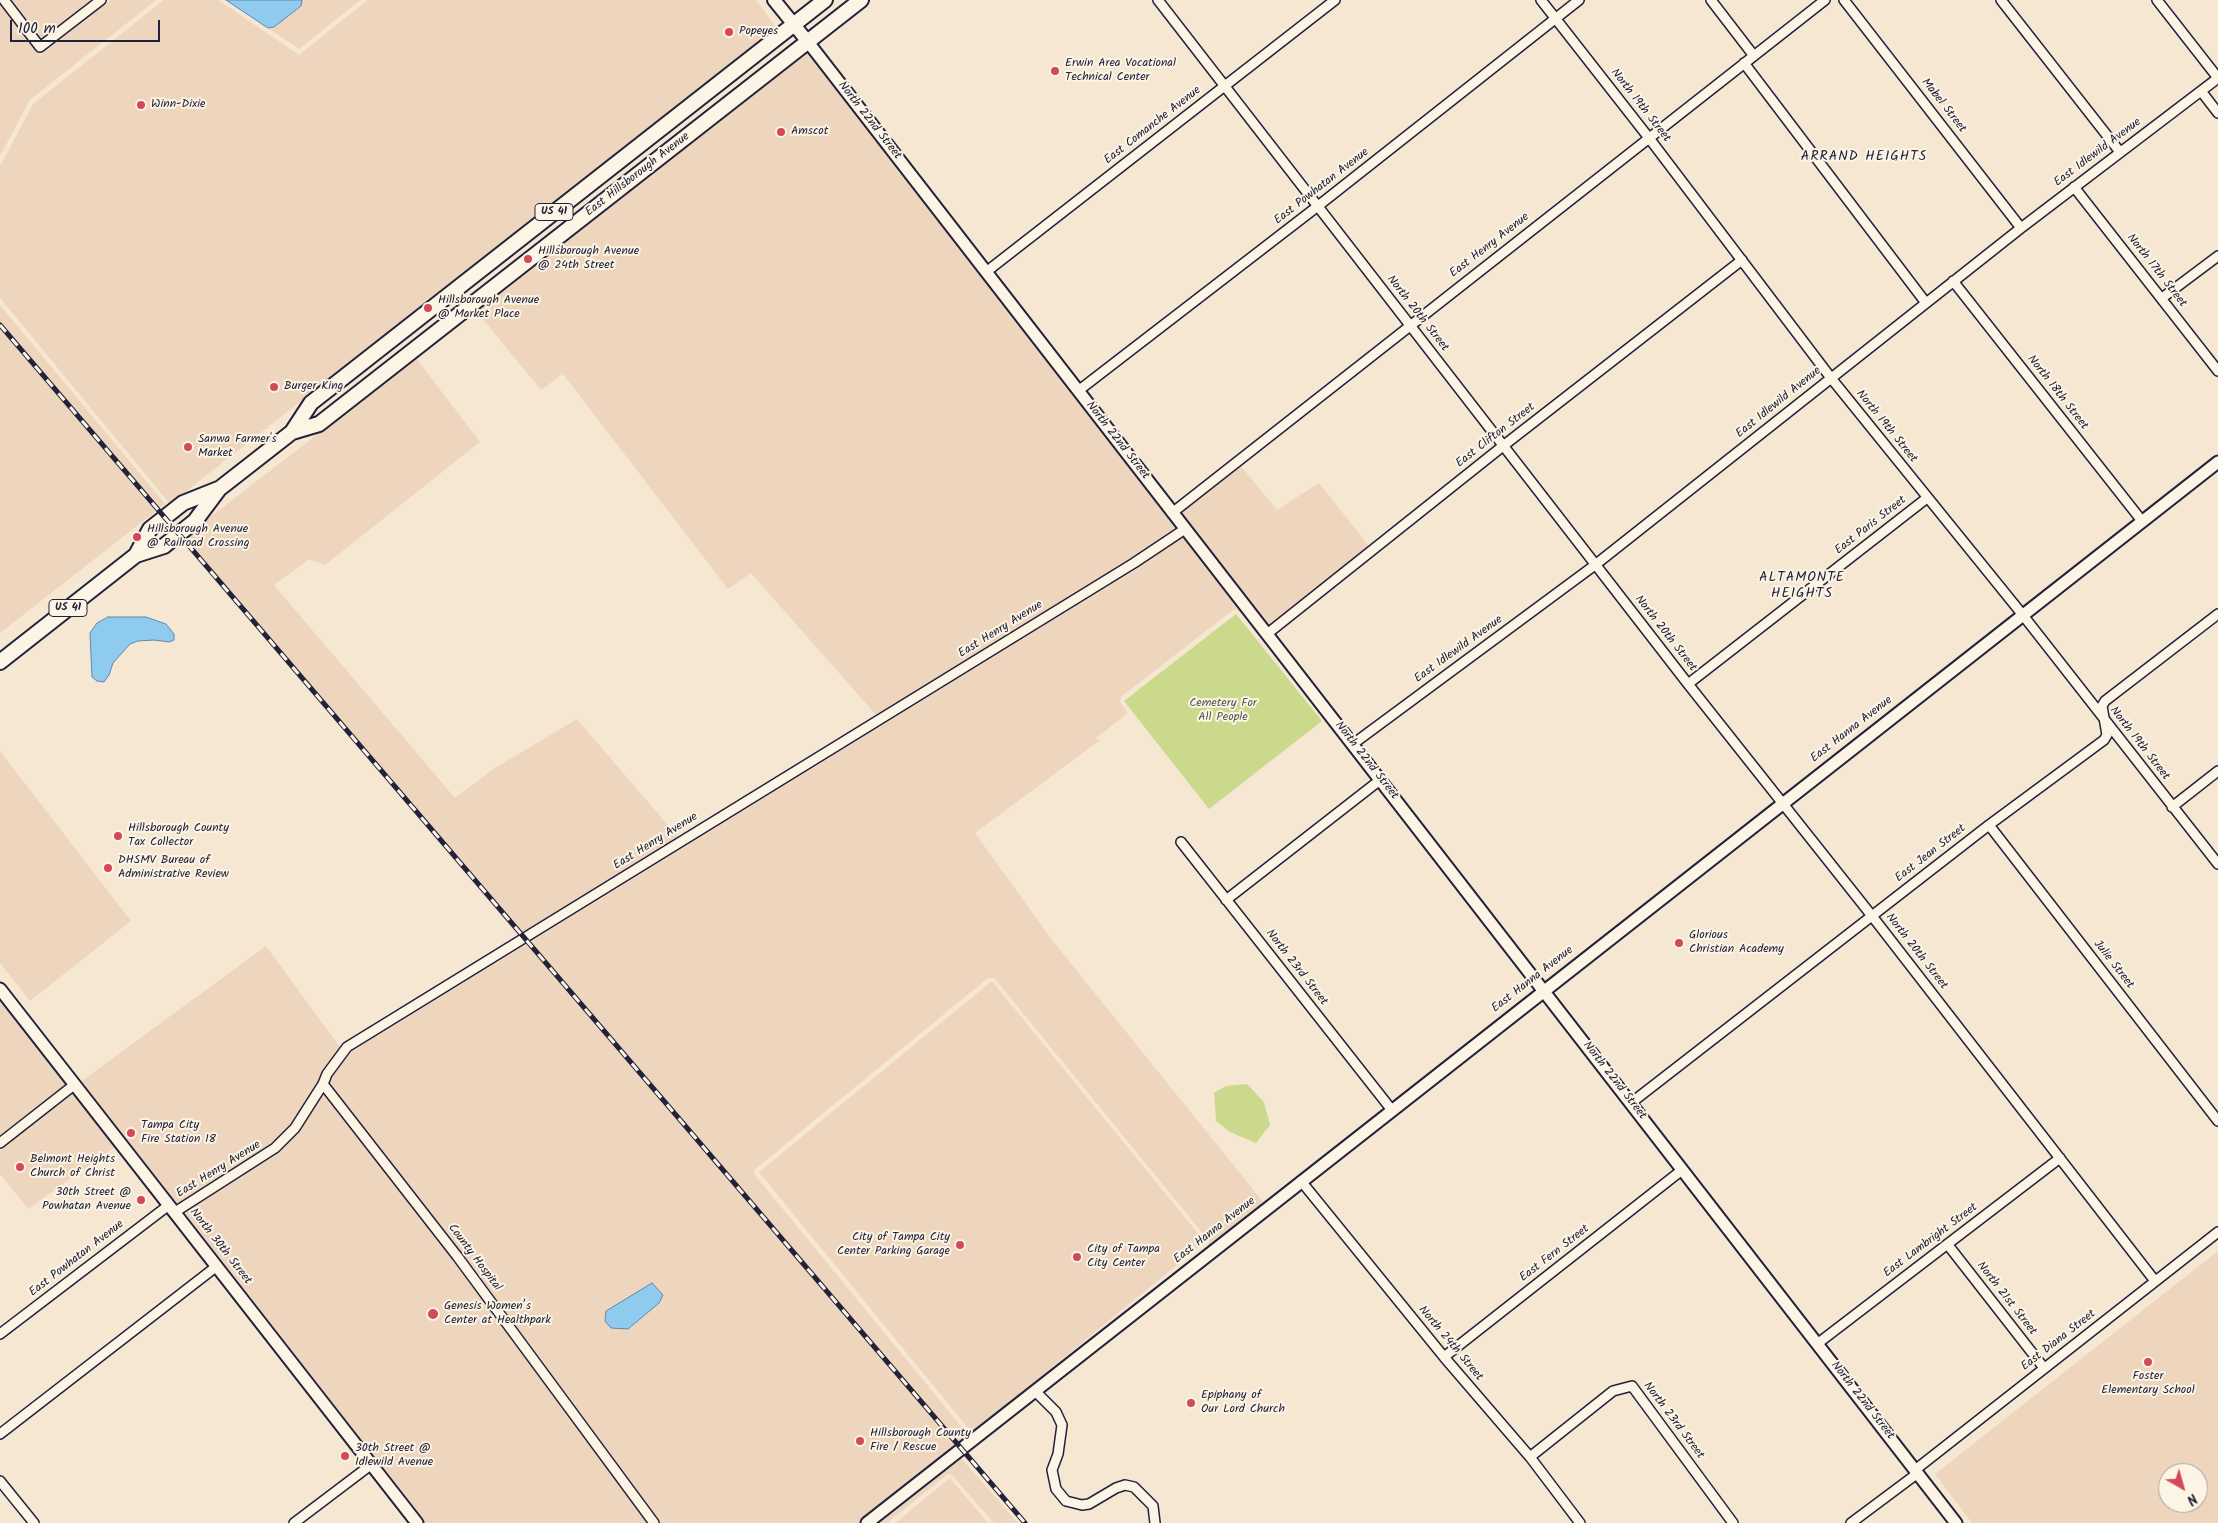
<!DOCTYPE html>
<meta charset="utf-8">
<style>
body{margin:0}
#map{position:relative;width:2218px;height:1523px;overflow:hidden;background:#f6e7d3;font-family:Kalam,sans-serif}
canvas{display:block}
.north{position:absolute;left:2158px;top:1463px;width:50px;height:50px;box-sizing:border-box;background:#fcf5e5;border:1px solid #a5a1a1;border-radius:50%;rotate:142deg;font-size:14px;font-weight:700;line-height:20px;text-align:center;color:#22223b}
.north::after{content:'';display:block;margin:auto;width:18px;height:22px;background:#d1495b;clip-path:polygon(50% 0,100% 100%,50% 72%,0 100%)}
.scale{position:absolute;left:10px;top:20px;width:150px;height:22px;box-sizing:border-box;border:2px solid #22223b;border-top:0;padding-left:6px;font-size:15px;line-height:18px;white-space:nowrap;color:#22223b;-webkit-text-stroke:4px #fcf5e5;paint-order:stroke}
</style>
<div id="map">
<canvas width="2218" height="1523"></canvas>
<div class="north">N</div>
<div class="scale">100 m</div>
</div>
<script>
const g = document.querySelector('canvas').getContext('2d');
g.lineJoin = 'round';
function paint(path, color) {
  g.fillStyle = color;
  g.fill(path, 'evenodd');
}
function toPath(rows) {
  const path = new Path2D();
  for (const r of rows) {
    path.moveTo(r[0], r[1]);
    for (let i = 2; i < r.length; i += 2) path.lineTo(r[i], r[i + 1]);
  }
  return path;
}
function trace(path, color, width, dash) {
  g.strokeStyle = color;
  g.lineWidth = width;
  g.lineCap = dash ? 'butt' : 'round';
  g.setLineDash(dash || []);
  g.stroke(path);
}
function drawText(font, color, halo, rows, align = 'center') {
  g.font = font + ' Kalam,sans-serif';
  g.lineWidth = 4;
  g.setLineDash([]);
  g.textBaseline = 'middle';
  g.strokeStyle = halo;
  g.fillStyle = color;
  for (const [text, x, y, turn = 0] of rows) {
    g.save();
    g.translate(x, y);
    g.rotate((+turn || 0) * Math.PI / 180);
    g.textAlign = isNaN(turn) ? turn : align;
    if (halo) g.strokeText(text, 0, 0);
    g.fillText(text, 0, 0);
    g.restore();
  }
}
const built = toPath([
 [10,0,91,0,41,39],
 [110,0,156,0,30,100,0,156,0,4,40,55],
 [164,0,218,0,299,55,368,0,756,0,776,27,170,504,0,298,0,166,33,104],
 [302,0,360,0,299,49,268,28,274,27,301,6],
 [809,52,1177,527,1131,558,876,715,751,573,728,589,563,374,541,390,481,317,475,312],
 [0,305,165,504,0,633],
 [416,358,480,442,325,565,309,559,274,585,455,798,495,768,577,719,678,837,518,936,183,538],
 [1241,466,1277,510,1319,483,1369,546,1269,625,1256,611,1180,514],
 [1184,536,1247,618,1246,619,1238,610,1233,610,1121,697,1120,702,1128,713,1096,738,1100,740,975,833,1052,940,1264,1203,1166,1280,1208,1246,1209,1241,995,979,988,978,754,1170,755,1175,969,1436,858,1523,661,1523,462,1253,329,1083,332,1077,351,1052,1138,568],
 [0,751,131,921,30,1001,0,963],
 [266,946,340,1047,323,1070,317,1084,291,1124,272,1144,176,1205,79,1083],
 [992,981,1205,1242,972,1433,759,1172],
 [0,1000,66,1083,0,1136],
 [74,1093,116,1146,28,1209,0,1174,0,1151],
 [324,1093,453,1259,648,1523,424,1523,183,1214,279,1153,300,1131],
 [2218,1251,2218,1523,1972,1523,1935,1474],
 [2168,1473,2198,1473,2198,1503,2168,1503],
 [960,1457,1018,1523,994,1523,951,1474,948,1474,887,1523,877,1523],
 [950,1478,988,1523,895,1523]
]);
const green = toPath([
 [1236,614,1322,721,1209,809,1124,701],
 [1247,1084,1264,1102,1270,1125,1256,1143,1230,1132,1216,1121,1214,1093,1226,1086]
]);
const water = toPath([
 [226,0,302,0,301,6,274,27,268,28,226,0],
 [108,617,146,617,166,624,174,634,174,640,169,642,154,640,138,641,130,644,113,663,109,675,104,682,97,681,92,677,90,633,97,623,108,617],
 [652,1283,663,1295,659,1303,628,1329,611,1328,605,1321,606,1311,652,1283]
]);
const minor = toPath([
 [4,0,40,47,101,0],
 [1158,0,1688,684,1872,916,2155,1281],
 [1541,0,1649,138,1831,378,2022,614,2218,864],
 [1711,0,1754,56],
 [1844,0,2021,228],
 [2001,0,2120,152],
 [1744,63,1926,303],
 [2201,91,2218,113],
 [2074,187,2218,371],
 [986,272,1335,0],
 [1953,281,2142,521],
 [2162,298,2218,256],
 [1078,391,1318,206,1579,0],
 [1172,513,1825,0],
 [1267,634,1503,446,1742,260],
 [1688,684,1927,498],
 [1353,744,1595,565,2021,228,2218,78,2157,0],
 [2172,807,2218,771],
 [1989,825,2218,1121],
 [1181,842,1391,1109],
 [1226,900,1380,780],
 [323,1084,457,1256,654,1523],
 [1631,1103,1989,825,2104,740,2107,735,2102,706,2105,701,2218,614],
 [0,1143,74,1085],
 [1301,1181,1444,1357,1530,1457,1580,1523],
 [175,1212,275,1148,295,1128,323,1084,327,1074,347,1047,1134,563,1185,529],
 [1948,1245,2044,1368],
 [0,1334,169,1205],
 [1817,1344,2060,1158],
 [1444,1357,1682,1170],
 [1035,1391,1056,1412,1062,1425,1058,1454,1052,1470,1056,1489,1066,1501,1082,1505,1089,1504,1116,1488,1125,1485,1134,1487,1153,1506,1155,1523],
 [0,1434,217,1266],
 [1530,1457,1613,1391,1632,1386,1733,1523],
 [1915,1470,2218,1232],
 [0,1481,34,1523],
 [294,1523,372,1464],
 [1851,1523,1918,1473]
]);
const tertiary = toPath([
 [808,42,1956,1523],
 [0,989,417,1523],
 [867,1523,2218,462]
]);
const secondary = toPath([
 [774,0,808,42]
]);
const primary = toPath([
 [292,432,319,424,861,0],
 [136,555,150,529,183,503,218,489],
 [0,662,136,555,164,546,195,521,219,489,292,432,311,403,825,0]
]);
const rail = toPath([
 [0,325,1025,1523]
]);
const markers = [
 [729,32,5,"#d1495b"],
 [1055,71,5,"#d1495b"],
 [141,105,5,"#d1495b"],
 [781,132,5,"#d1495b"],
 [528,259,5,"#d1495b"],
 [428,308,5,"#d1495b"],
 [274,387,5,"#d1495b"],
 [188,447,5,"#d1495b"],
 [137,537,5,"#d1495b"],
 [118,836,5,"#d1495b"],
 [108,868,5,"#d1495b"],
 [1679,943,5,"#d1495b"],
 [131,1133,5,"#d1495b"],
 [20,1167,5,"#d1495b"],
 [141,1200,5,"#d1495b"],
 [960,1245,5,"#d1495b"],
 [1077,1257,5,"#d1495b"],
 [433,1314,6,"#d1495b"],
 [2148,1362,5,"#d1495b"],
 [1191,1403,5,"#d1495b"],
 [860,1441,5,"#d1495b"],
 [345,1456,5,"#d1495b"]
];
const shields = [
 [554,212,38],
 [68,608,38]
];
const shieldNames = [
 ["US 41",554,212],
 ["US 41",68,608]
];
const poiNames = [
 ["Popeyes",739,32],
 ["Erwin Area Vocational",1065,64],
 ["Technical Center",1065,78],
 ["Winn-Dixie",151,105],
 ["Amscot",791,132],
 ["Hillsborough Avenue",538,252],
 ["@ 24th Street",538,266],
 ["Hillsborough Avenue",438,301],
 ["@ Market Place",438,315],
 ["Burger King",284,387],
 ["Sanwa Farmer's",198,440],
 ["Market",198,454],
 ["Hillsborough Avenue",147,530],
 ["@ Railroad Crossing",147,544],
 ["Hillsborough County",128,829],
 ["Tax Collector",128,843],
 ["DHSMV Bureau of",118,861],
 ["Administrative Review",118,875],
 ["Glorious",1689,936],
 ["Christian Academy",1689,950],
 ["Tampa City",141,1126],
 ["Fire Station 18",141,1140],
 ["Belmont Heights",30,1160],
 ["Church of Christ",30,1174],
 ["30th Street @",131,1193,"right"],
 ["Powhatan Avenue",131,1207,"right"],
 ["City of Tampa City",950,1238,"right"],
 ["Center Parking Garage",950,1252,"right"],
 ["City of Tampa",1087,1250],
 ["City Center",1087,1264],
 ["Genesis Women’s",444,1307],
 ["Center at Healthpark",444,1321],
 ["Foster",2148,1377,"center"],
 ["Elementary School",2148,1391,"center"],
 ["Epiphany of",1201,1396],
 ["Our Lord Church",1201,1410],
 ["Hillsborough County",870,1434],
 ["Fire / Rescue",870,1448],
 ["30th Street @",355,1449],
 ["Idlewild Avenue",355,1463]
];
const streetNames = [
 ["North 19th Street",1640,106,52],
 ["Mabel Street",1943,106,52],
 ["North 22nd Street",869,121,52],
 ["East Comanche Avenue",1153,126,-38],
 ["East Idlewild Avenue",2098,153,-37],
 ["East Hillsborough Avenue",638,175,-38],
 ["East Powhatan Avenue",1322,187,-38],
 ["East Henry Avenue",1490,246,-38],
 ["North 17th Street",2156,271,52],
 ["North 20th Street",1417,314,52],
 ["North 18th Street",2057,393,52],
 ["East Idlewild Avenue",1779,403,-39],
 ["North 19th Street",1886,427,51],
 ["East Clifton Street",1496,436,-38],
 ["North 22nd Street",1117,441,52],
 ["East Paris Street",1871,526,-38],
 ["East Henry Avenue",1001,630,-32],
 ["North 20th Street",1665,634,52],
 ["East Idlewild Avenue",1459,650,-36],
 ["East Hanna Avenue",1852,730,-38],
 ["North 19th Street",2139,744,52],
 ["North 22nd Street",1366,761,52],
 ["East Henry Avenue",656,842,-32],
 ["East Jean Street",1931,854,-38],
 ["North 20th Street",1916,952,52],
 ["Julie Street",2113,965,52],
 ["North 23rd Street",1296,968,52],
 ["East Hanna Avenue",1533,980,-38],
 ["North 22nd Street",1614,1081,52],
 ["East Henry Avenue",219,1170,-32],
 ["East Hanna Avenue",1215,1231,-38],
 ["East Lambright Street",1931,1241,-37],
 ["North 30th Street",220,1247,52],
 ["East Fern Street",1555,1254,-38],
 ["County Hospital",474,1258,53],
 ["East Powhatan Avenue",77,1259,-38],
 ["North 21st Street",2006,1299,52],
 ["East Diana Street",2059,1341,-38],
 ["North 24th Street",1450,1344,50],
 ["North 22nd Street",1862,1401,52],
 ["North 23rd Street",1673,1421,53]
];
const parkNames = [
 ["Cemetery For",1223,704],
 ["All People",1223,718]
];
const neighbourhoodNames = [
 ["ARRAND HEIGHTS",1864,158],
 ["ALTAMONTE",1802,579],
 ["HEIGHTS",1802,595]
];
paint(built, '#eed6be');
paint(green, '#cbd98c');
paint(water, '#8fcbef');
trace(water, '#6387a7', 1);
trace(minor, '#22223b', 12);
trace(tertiary, '#22223b', 15);
trace(secondary, '#22223b', 16);
trace(primary, '#22223b', 18);
trace(minor, '#fcf5e5', 9);
trace(tertiary, '#fcf5e5', 11);
trace(secondary, '#fcf5e5', 12);
trace(primary, '#fcf5e5', 14);
trace(rail, '#22223b', 5);
trace(rail, '#fcf5e5', 3, [9]);
for (const [x, y, r, color] of markers) {
  const dot = new Path2D();
  dot.arc(x, y, r, 0, 2 * Math.PI);
  g.fillStyle = color;
  g.fill(dot);
  trace(dot, '#fcf5e5', 2);
}
for (const [x, y, w] of shields) {
  const box = new Path2D();
  box.roundRect(x - w / 2, y - 8.5, w, 17, 4);
  g.fillStyle = '#fcf5e5';
  g.fill(box);
  trace(box, '#22223b', 1);
}
drawText('bold 11px', '#22223b', null, shieldNames);
drawText('12px', '#22223b', '#fcf5e5', poiNames, 'left');
drawText('12px', '#22223b', '#fcf5e5', streetNames);
drawText('12px', '#555953', '#fcf5e5', parkNames);
g.letterSpacing = '1px';
drawText('14px', '#22223b', '#fcf5e5', neighbourhoodNames);
g.letterSpacing = '0px';
</script>
